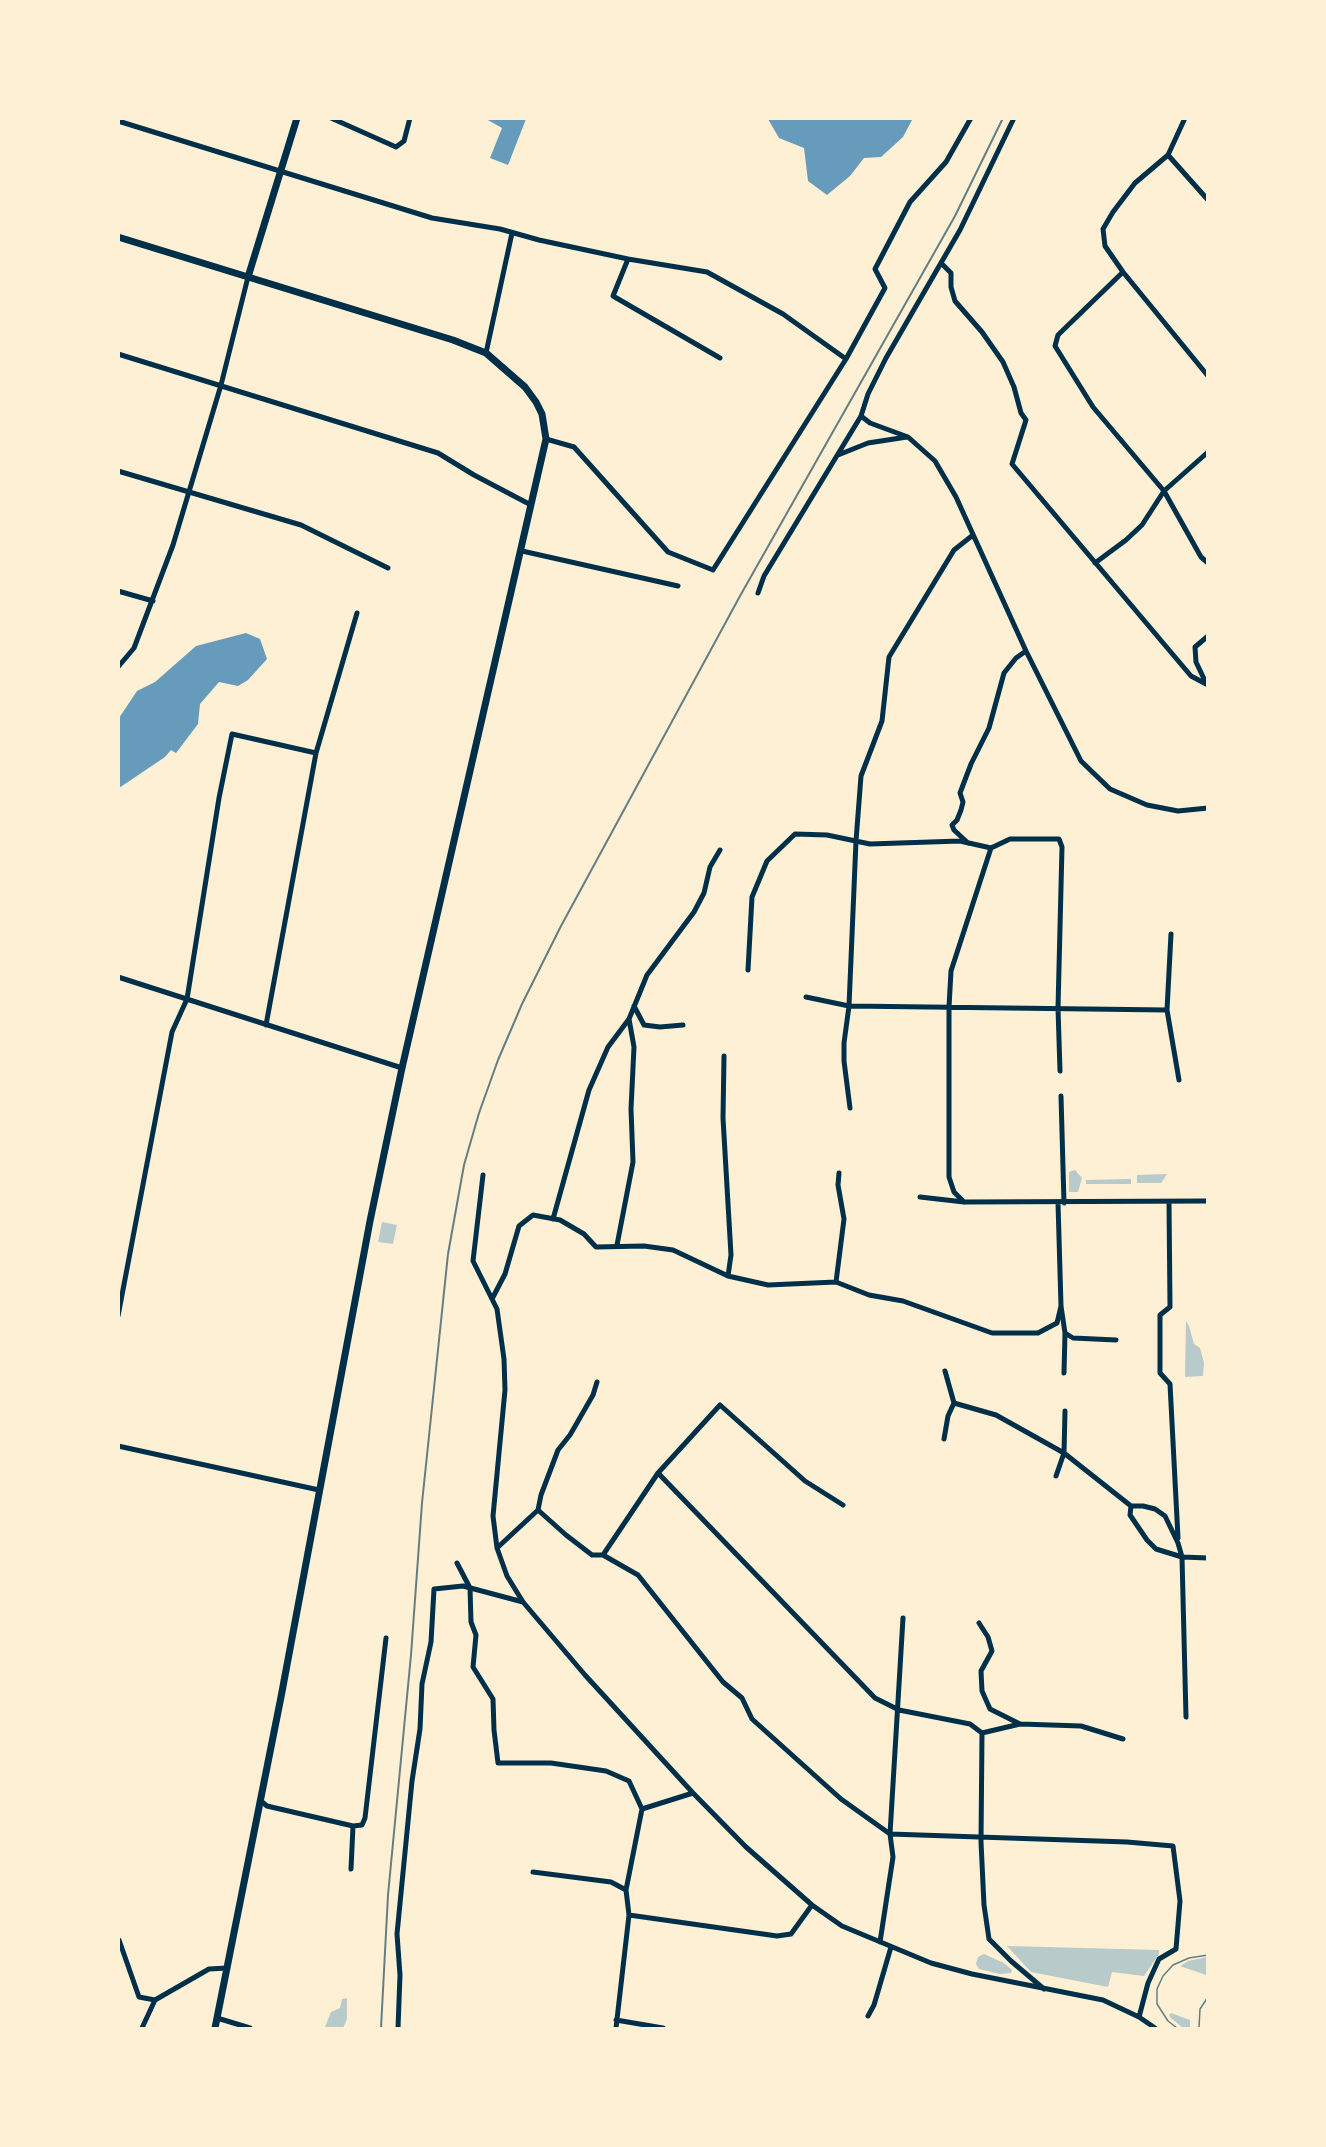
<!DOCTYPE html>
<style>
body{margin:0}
#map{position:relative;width:1326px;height:2147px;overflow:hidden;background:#fdf0d5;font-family:"Golos Text",sans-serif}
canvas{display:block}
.frame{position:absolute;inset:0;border:120px solid #fdf0d5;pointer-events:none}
</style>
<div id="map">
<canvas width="1326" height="2147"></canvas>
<div class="frame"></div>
</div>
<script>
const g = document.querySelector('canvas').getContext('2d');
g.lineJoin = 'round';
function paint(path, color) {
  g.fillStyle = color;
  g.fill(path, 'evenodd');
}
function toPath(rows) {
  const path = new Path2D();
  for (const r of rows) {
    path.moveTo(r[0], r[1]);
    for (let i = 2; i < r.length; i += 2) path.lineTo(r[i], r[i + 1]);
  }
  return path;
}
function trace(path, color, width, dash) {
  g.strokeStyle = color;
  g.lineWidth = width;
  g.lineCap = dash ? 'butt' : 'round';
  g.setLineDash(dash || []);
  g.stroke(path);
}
const green = toPath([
 [1075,1170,1082,1178,1078,1192,1069,1192,1069,1172],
 [1167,1174,1161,1183,1137,1183,1137,1175],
 [1131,1179,1131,1184,1086,1184,1086,1180],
 [382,1222,397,1225,393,1244,378,1242],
 [1186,1321,1189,1326,1194,1344,1200,1348,1204,1363,1203,1376,1185,1377],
 [1007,1946,1159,1950,1159,1954,1144,1976,1112,1972,1108,1987,1031,1972],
 [984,1954,1004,1963,1012,1970,1011,1973,1000,1974,979,1969,976,1964,978,1957],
 [1207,1957,1207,1973,1206,1975,1180,1966,1188,1961],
 [347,1998,347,2019,343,2028,317,2028,325,2027,331,2012,340,2008,342,1999],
 [1171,2013,1190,2020,1190,2028,1183,2028,1171,2018,1169,2015]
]);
const water = toPath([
 [486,119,526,119,508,165,490,158,502,128],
 [818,119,819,120,912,120,903,137,881,157,864,158,850,176,827,195,808,181,804,148,779,138,768,119],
 [246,633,260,639,267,659,248,680,238,686,219,682,200,704,198,724,176,753,171,750,165,757,119,788,119,718,137,691,155,682,196,646]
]);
const minor = toPath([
 [331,118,396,147,404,141,410,118],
 [1014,118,960,230,886,358,868,394,861,416,870,423,908,437,935,461,956,497,1026,651,1081,761,1110,789,1147,805,1178,811,1208,808],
 [1185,118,1168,155,1135,183,1113,212,1103,229,1105,246,1123,272,1208,376],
 [118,121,432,218,500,229,539,240,628,259,707,272,783,314,846,359],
 [1168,155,1208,200],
 [628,259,613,296,720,358],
 [941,263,951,273,951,287,955,301,982,332,1003,362,1014,387,1021,413,1026,420,1012,464,1191,676,1208,685],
 [1123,272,1058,335,1055,346,1093,407,1164,491,1201,557,1208,563],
 [486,353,512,233],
 [118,354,438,453,474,475,531,505],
 [546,439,574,447,668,552,713,570,846,359,885,288,875,269,910,202,946,162,971,118],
 [838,455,868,443,907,437],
 [118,471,301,525,388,568],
 [522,551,678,586],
 [1095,563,1126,540,1142,525,1164,491,1208,452],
 [118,591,153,601],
 [758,593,764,576,861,416],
 [118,667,134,648,173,545,221,385,248,277],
 [1206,683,1196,662,1195,647,1208,636],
 [968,843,954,830,952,825,957,820,961,810,963,802,960,793,971,764,989,728,1004,673,1016,658,1026,651],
 [1171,934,1167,1010,1179,1080],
 [748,970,752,897,767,861,795,834,827,835,870,844,960,841,991,848,1010,839,1059,839,1062,847,1058,1008,1060,1071],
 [118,977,402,1068],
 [806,997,849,1006,1167,1010],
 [634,1006,644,1025,660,1027,683,1025],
 [266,1025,316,753,357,613],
 [724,1056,723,1118,731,1255,728,1276],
 [1061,1096,1064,1203],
 [850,1108,844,1061,844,1043,849,1006,856,841,861,776,882,721,889,657,954,550,973,535],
 [483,1175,473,1261,497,1309,504,1359,505,1390,493,1516,497,1548,507,1576,523,1602,585,1675,693,1793,746,1847,812,1905,842,1926,931,1963,972,1974,1103,2000,1139,2017,1155,2028],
 [920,1197,964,1202,1208,1201],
 [964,1202,954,1192,949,1177,949,1007,951,971,991,848],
 [1169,1202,1170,1307,1160,1315,1160,1373,1170,1384,1178,1538],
 [1058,1203,1061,1306,1065,1333,1064,1373],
 [553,1219,589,1090,608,1047,629,1019],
 [617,1245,633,1162,631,1109,634,1047,629,1019,647,975,694,912,704,893,710,867,720,850],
 [836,1282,844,1219,838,1185,839,1173],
 [492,1299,505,1274,519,1226,533,1215,560,1220,584,1234,596,1247,644,1246,673,1250,728,1276,768,1285,836,1282,869,1295,903,1301,992,1333,1038,1333,1057,1323,1061,1306],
 [118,1316,172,1032,187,999,219,798,232,734,316,753],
 [1065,1333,1073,1338,1116,1340],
 [954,1403,996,1415,1064,1453,1131,1506,1143,1506,1155,1509,1165,1516,1178,1543,1182,1557,1156,1549,1147,1540,1130,1515,1131,1506],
 [944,1439,948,1416,954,1403,945,1371],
 [118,1446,319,1490],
 [658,1473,875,1698,899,1710,970,1724,982,1733],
 [1056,1476,1064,1453,1065,1411],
 [538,1510,566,1535,592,1555,603,1555,638,1575,723,1682,742,1698,752,1719,841,1799,890,1834,1127,1842,1173,1846,1180,1901,1176,1949,1159,1959,1148,1983,1139,2017],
 [497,1548,538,1510,541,1495,558,1450,570,1435,593,1395,597,1382],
 [603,1555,658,1473,720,1405,805,1481,843,1505],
 [457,1563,470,1588,471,1622,476,1635,473,1667,493,1699,494,1730,498,1763,551,1763,606,1771,629,1781,642,1809],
 [979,1623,988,1637,992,1651,981,1671,982,1691,990,1709,1020,1724,1081,1726,1123,1739],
 [1186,1717,1182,1557,1208,1558],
 [1020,1724,982,1733,981,1842,984,1905,989,1939,1011,1961,1044,1989],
 [261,1801,267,1806,353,1826,351,1869],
 [353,1826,362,1825,365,1818,386,1638],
 [533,1872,611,1882,626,1890],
 [629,1915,777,1936,791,1934,812,1905],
 [119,1940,139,1997,155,2000],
 [880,1942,893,1857,890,1834,903,1618],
 [868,2016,874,2005,891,1947],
 [217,2018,250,2028],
 [616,2020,663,2028],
 [142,2028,155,2000,209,1969,227,1968],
 [398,2028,400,1975,397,1934,412,1781,420,1729,422,1684,431,1642,434,1589,463,1586,523,1602],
 [616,2028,629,1915,626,1890,642,1809,693,1793]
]);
const tertiary = toPath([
 [118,237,453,340,486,353,525,387,536,402,542,414,546,439,402,1068,370,1221,281,1697,215,2028],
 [248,277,297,118]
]);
const tram = toPath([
 [1177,2028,1168,2021,1157,2004,1157,1989,1163,1976,1173,1965,1189,1958,1208,1955],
 [1199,2028,1200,2009,1208,1997]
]);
const rail = toPath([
 [381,2028,388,1895,411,1655,422,1503,448,1254,464,1165,479,1113,498,1060,522,1004,561,926,740,596,955,216,1003,118]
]);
paint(green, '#b9caca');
paint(water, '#669bbc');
trace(minor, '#003049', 5);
trace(tertiary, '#003049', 7);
trace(tram, '#657d81', 1.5);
trace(rail, '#657d81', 2);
</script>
